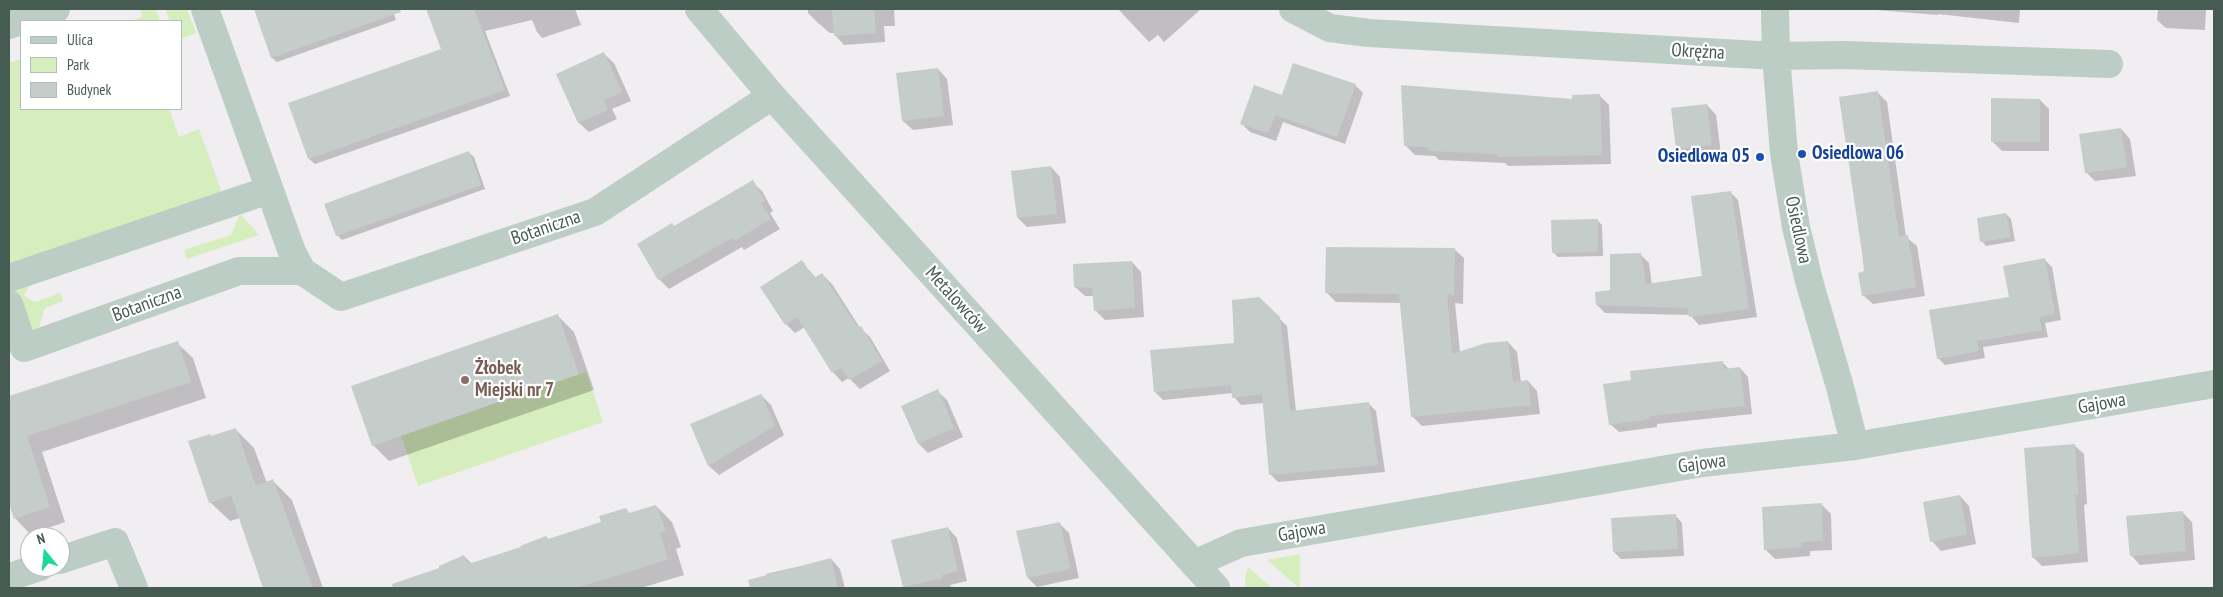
<!DOCTYPE html>
<meta charset="utf-8">
<style>
body{margin:0}
#map{position:relative;width:2223px;height:597px;overflow:hidden;background:#f0eef0;font-family:"PT Sans Narrow",sans-serif}
canvas{display:block}
.frame{position:absolute;inset:0;border:10px solid #465b52;pointer-events:none}
.legend{position:absolute;left:20px;top:20px;width:162px;height:90px;box-sizing:border-box;background:#fff;border:1px solid #b5bdba;margin:0;padding:6px 9px;list-style:none;font-size:15px;color:#465b52}
.legend li{display:flex;align-items:center;gap:10px;height:25px}
.legend b{width:25px;border:1px solid #b5bdba}
.north{position:absolute;left:20px;top:527px;width:50px;height:50px;box-sizing:border-box;background:#fff;border:1px solid #b5bdba;border-radius:50%;rotate:343deg;font-size:14px;font-weight:700;line-height:20px;text-align:center;color:#465b52}
.north::after{content:'';display:block;margin:auto;width:18px;height:22px;background:#1eda99;clip-path:polygon(50% 0,100% 100%,50% 72%,0 100%)}
</style>
<div id="map">
<canvas width="2223" height="597"></canvas>
<div class="frame"></div>
<ul class="legend">
<li><b style="height:6px;background:#bccdc5"></b>Ulica</li>
<li><b style="height:14px;background:#d6edbd"></b>Park</li>
<li><b style="height:14px;background:#c5cdcb"></b>Budynek</li>
</ul>
<div class="north">N</div>
</div>
<script>
const g = document.querySelector('canvas').getContext('2d');
g.lineJoin = 'round';
function paint(path, color) {
  g.fillStyle = color;
  g.fill(path, 'evenodd');
}
function toPath(rows) {
  const path = new Path2D();
  for (const r of rows) {
    path.moveTo(r[0], r[1]);
    for (let i = 2; i < r.length; i += 2) path.lineTo(r[i], r[i + 1]);
  }
  return path;
}
function trace(path, color, width, dash) {
  g.strokeStyle = color;
  g.lineWidth = width;
  g.lineCap = dash ? 'butt' : 'round';
  g.setLineDash(dash || []);
  g.stroke(path);
}
function drawText(font, color, halo, rows, align = 'center') {
  g.font = font + ' "PT Sans Narrow",sans-serif';
  g.lineWidth = 4.5;
  g.setLineDash([]);
  g.textBaseline = 'middle';
  g.strokeStyle = halo;
  g.fillStyle = color;
  for (const [text, x, y, turn = 0] of rows) {
    g.save();
    g.translate(x, y);
    g.rotate((+turn || 0) * Math.PI / 180);
    g.textAlign = isNaN(turn) ? turn : align;
    if (halo) g.strokeText(text, 0, 0);
    g.fillText(text, 0, 0);
    g.restore();
  }
}
const green = toPath([
 [140,9,155,9,160,21,131,21,142,17],
 [165,9,187,9,196,33,181,39,181,21,170,21],
 [21,59,21,109,169,109,179,137,199,129,222,193,9,267,9,63],
 [240,214,259,235,187,259,184,250,231,235],
 [31,282,24,296,35,302,60,293,63,301,45,308,38,330,34,333,13,290],
 [586,372,603,422,418,486,401,435],
 [1300,554,1300,588,1299,588,1267,560],
 [1248,567,1272,588,1245,588,1245,578]
]);
const shadow = toPath([
 [255,9,317,9,318,11,323,9,392,9,396,20,277,62,272,58],
 [427,9,575,9,581,25,542,38,537,32,532,20,485,31,510,96,315,164,309,159,442,50],
 [808,9,894,9,895,26,884,26,885,42,844,45,835,35,835,33,830,33,818,23,808,13],
 [1118,9,1201,9,1164,42,1158,35,1149,42],
 [1864,9,2020,9,2019,23,1938,14,1938,15],
 [2158,9,2206,9,2205,30,2166,28,2157,20],
 [604,54,614,63,631,101,612,109,617,119,589,132,579,123,558,74],
 [938,69,947,79,953,125,913,130,903,121],
 [1355,85,1363,93,1345,144,1283,122,1276,141,1250,132,1242,124,1283,96],
 [1878,93,1887,102,1906,237,1917,246,1925,296,1873,304,1863,295],
 [1600,96,1609,105,1611,164,1508,166,1505,163,1439,160,1435,156,1415,155,1405,145,1574,100],
 [2040,100,2049,109,2049,151,2002,151,1993,142],
 [1707,105,1716,115,1721,154,1687,158,1677,149,1672,109],
 [2121,129,2130,139,2136,176,2095,181,2086,172],
 [469,153,474,157,485,189,342,240,337,235],
 [1051,167,1060,177,1066,223,1027,227,1018,218],
 [752,182,762,191,773,211,770,213,780,229,744,250,742,247,669,289,659,279,639,244,675,227],
 [1730,192,1738,200,1757,317,1699,325,1690,315,1605,313,1597,305,1612,291,1640,254,1649,263,1652,285,1703,277],
 [2006,214,2011,219,2015,241,1986,246,1982,241],
 [1597,220,1602,225,1603,256,1558,257,1553,252],
 [1454,249,1464,258,1463,304,1455,303,1460,352,1508,342,1517,352,1521,382,1528,381,1537,391,1540,414,1422,426,1412,416,1401,303,1336,302,1326,292],
 [2045,260,2052,267,2061,320,2045,323,2048,337,1983,347,1985,358,1945,365,1938,358,2010,298],
 [802,262,816,278,822,274,832,284,860,328,870,337,890,371,860,389,849,378,842,382,833,372,805,327,795,333,786,324],
 [1132,262,1141,272,1144,317,1105,320,1095,310,1094,296,1085,296,1075,287],
 [1258,298,1287,326,1296,411,1368,403,1376,411,1385,472,1278,482,1270,474,1264,403,1241,405,1234,397,1233,393,1163,400,1155,392,1236,344],
 [558,316,574,332,594,390,389,461,373,445],
 [177,343,193,358,206,398,42,452,65,522,30,534,15,518,9,500,9,397,71,379],
 [1723,363,1730,370,1740,368,1748,377,1752,414,1657,424,1657,427,1619,432,1610,424],
 [937,391,947,400,963,437,928,453,919,444,902,407],
 [761,395,771,405,784,435,719,475,709,466,692,424],
 [235,429,254,448,267,483,273,481,292,500,323,588,265,588,240,518,230,521,210,502,212,437],
 [2074,445,2084,454,2087,504,2084,505,2088,562,2042,566,2033,557],
 [1960,496,1969,506,1976,544,1941,551,1932,541],
 [1821,504,1831,514,1832,550,1810,551,1810,556,1775,559,1765,549],
 [656,506,672,522,681,547,676,549,684,575,641,588,416,588,413,578,440,569,464,556,472,564,522,548,546,537,549,540,603,523,626,509,630,514],
 [2182,512,2192,522,2195,560,2140,565,2131,555],
 [1675,515,1682,523,1684,556,1621,559,1614,552],
 [1059,523,1069,533,1079,578,1037,587,1028,578],
 [948,528,957,538,967,581,950,585,951,587,946,588,905,588,904,587],
 [831,559,840,569,845,588,769,588,766,574]
]);
const building = toPath([
 [254,9,400,9,401,12,271,58],
 [426,9,474,9,505,90,308,159,288,103,441,49],
 [832,9,874,9,876,33,834,36],
 [604,52,622,92,604,100,608,110,578,123,556,74],
 [1293,63,1356,84,1337,137,1275,115,1278,108,1268,133,1240,124,1254,85,1282,95],
 [938,68,944,116,902,121,896,73],
 [1401,85,1572,99,1572,95,1600,94,1602,155,1498,157,1498,154,1429,151,1427,147,1404,146],
 [1878,91,1899,237,1908,235,1916,287,1862,296,1858,273,1864,271,1862,253,1839,97],
 [1991,98,2040,99,2040,142,1991,142],
 [1707,104,1712,145,1676,149,1671,108],
 [2121,128,2127,167,2085,173,2079,134],
 [469,151,481,185,336,236,324,204],
 [1051,166,1057,214,1017,218,1011,171],
 [753,180,765,201,761,203,771,219,734,241,732,238,658,280,637,244,672,223,674,226],
 [1731,191,1749,309,1689,317,1688,308,1596,305,1595,292,1610,290,1610,254,1641,253,1646,284,1702,276,1691,196],
 [2006,213,2011,237,1980,242,1977,218],
 [1598,219,1598,252,1552,253,1551,220],
 [1326,247,1455,248,1454,295,1447,294,1452,354,1486,343,1508,341,1513,382,1528,380,1531,405,1411,417,1399,294,1325,293],
 [2045,258,2055,314,2039,317,2042,330,1977,341,1979,351,1937,359,1929,310,2009,297,2003,266],
 [802,260,814,278,822,273,858,328,861,326,882,361,849,380,841,368,832,373,797,317,785,325,760,287],
 [1132,261,1135,308,1094,311,1092,288,1074,287,1073,264],
 [1259,297,1280,317,1290,411,1369,402,1378,465,1269,475,1262,394,1232,398,1231,385,1154,392,1150,350,1234,343,1232,300],
 [558,314,579,374,372,446,351,386],
 [178,341,191,382,27,436,50,507,14,519,9,504,9,396],
 [1723,361,1724,369,1740,367,1745,406,1649,416,1649,419,1609,425,1603,384,1631,380,1630,371],
 [938,389,954,428,918,444,901,406],
 [761,394,775,426,708,466,690,424],
 [236,428,256,486,273,479,313,588,263,588,231,495,209,503,188,441,210,434,211,436],
 [2075,444,2078,495,2075,495,2079,553,2032,558,2024,448],
 [1960,495,1967,534,1930,542,1923,502],
 [1822,503,1823,541,1801,542,1801,547,1764,550,1762,507],
 [656,505,666,531,660,533,668,559,632,571,575,588,393,588,392,584,439,568,439,566,464,555,468,564,521,547,520,546,546,536,548,539,601,522,599,516,626,508,629,513],
 [2183,511,2186,551,2130,556,2126,516],
 [1676,514,1678,549,1613,552,1611,518],
 [1060,522,1070,569,1027,578,1016,531],
 [948,527,958,571,942,575,942,578,903,587,891,540],
 [831,558,838,588,750,588,748,580]
]);
const minor = toPath([
 [205,9,292,252,302,271,341,297,595,212,772,96],
 [699,9,772,96,1216,588],
 [1293,9,1330,28,1369,33,1776,56,1844,55,2109,64],
 [1775,9,1776,56,1784,153,1796,227,1809,281,1840,387,1855,446],
 [9,25,56,9],
 [9,278,269,190],
 [9,304,24,348,239,271,302,271],
 [60,560,115,542,134,588],
 [1194,564,1241,543,1702,463,1855,446,2214,384],
 [9,577,40,567]
]);
const markers = [
 [1802,154,5,"#1a4fb4"],
 [1760,157,5,"#1a4fb4"],
 [465,380,5,"#8d6e63"]
];
const streetNames = [
 ["Okrężna",1698,52,3],
 ["Botaniczna",546,228,-19],
 ["Osiedlowa",1798,230,78],
 ["Metalowców",956,300,48],
 ["Botaniczna",147,304,-20],
 ["Gajowa",2102,404,-10],
 ["Gajowa",1702,464,-8],
 ["Gajowa",1302,532,-10]
];
const transitNames = [
 ["Osiedlowa 06",1812,154],
 ["Osiedlowa 05",1750,157,"right"]
];
const educationNames = [
 ["Żłobek",475,369],
 ["Miejski nr 7",475,391]
];
paint(green, '#d6edbd');
paint(shadow, '#0003');
paint(building, '#c5cdcb');
trace(minor, '#bccdc5', 28);
for (const [x, y, r, color] of markers) {
  const dot = new Path2D();
  dot.arc(x, y, r, 0, 2 * Math.PI);
  g.fillStyle = color;
  g.fill(dot);
  trace(dot, '#fff', 2);
}
drawText('19px', '#465b52', '#fff', streetNames);
drawText('bold 19px', '#164399', '#fff', transitNames, 'left');
drawText('bold 19px', '#785e54', '#fff', educationNames, 'left');
</script>
